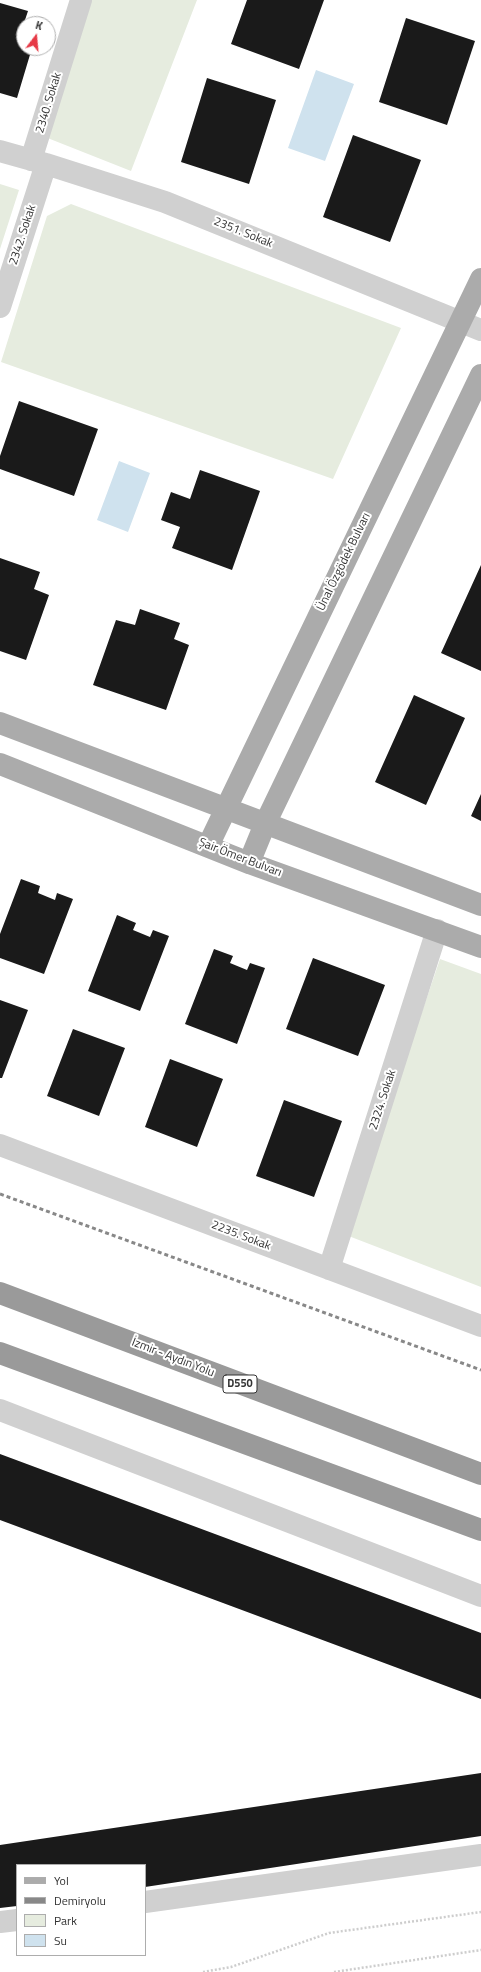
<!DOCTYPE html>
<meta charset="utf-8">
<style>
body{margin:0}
#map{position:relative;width:481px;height:1972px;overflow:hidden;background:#fff;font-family:"Titillium Web",sans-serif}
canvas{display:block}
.legend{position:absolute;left:16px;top:1864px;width:130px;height:92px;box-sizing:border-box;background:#fff;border:1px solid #adadad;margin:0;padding:5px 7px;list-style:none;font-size:12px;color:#333}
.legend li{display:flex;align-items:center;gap:8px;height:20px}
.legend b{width:20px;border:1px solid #adadad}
.north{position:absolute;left:16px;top:16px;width:40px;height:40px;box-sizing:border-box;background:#fff;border:1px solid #adadad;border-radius:50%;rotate:16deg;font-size:11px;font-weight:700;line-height:16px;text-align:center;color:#333}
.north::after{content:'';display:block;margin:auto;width:14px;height:18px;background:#e63946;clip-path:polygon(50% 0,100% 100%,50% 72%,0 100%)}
</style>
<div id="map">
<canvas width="481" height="1972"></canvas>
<ul class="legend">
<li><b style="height:5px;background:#ababab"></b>Yol</li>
<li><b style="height:5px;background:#888"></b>Demiryolu</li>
<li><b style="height:11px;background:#e6ecdf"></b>Park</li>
<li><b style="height:11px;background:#cfe2ee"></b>Su</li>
</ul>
<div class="north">K</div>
</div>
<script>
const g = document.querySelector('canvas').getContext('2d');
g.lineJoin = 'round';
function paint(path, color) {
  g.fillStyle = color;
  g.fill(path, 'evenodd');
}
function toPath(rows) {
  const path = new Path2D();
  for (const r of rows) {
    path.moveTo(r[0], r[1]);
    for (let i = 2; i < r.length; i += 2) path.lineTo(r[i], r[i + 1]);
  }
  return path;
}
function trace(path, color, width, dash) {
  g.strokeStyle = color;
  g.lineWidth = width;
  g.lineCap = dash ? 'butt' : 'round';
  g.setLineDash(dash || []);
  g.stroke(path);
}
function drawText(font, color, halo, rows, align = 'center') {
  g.font = font + ' "Titillium Web",sans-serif';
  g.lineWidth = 4;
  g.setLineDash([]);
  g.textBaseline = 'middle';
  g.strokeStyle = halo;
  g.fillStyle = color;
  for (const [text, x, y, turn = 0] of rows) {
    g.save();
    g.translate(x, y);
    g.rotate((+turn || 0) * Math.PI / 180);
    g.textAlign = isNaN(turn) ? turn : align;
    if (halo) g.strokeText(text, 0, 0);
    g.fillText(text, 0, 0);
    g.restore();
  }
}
const green = toPath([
 [89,0,197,0,131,171,45,137],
 [0,184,19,190,0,249],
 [71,204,401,328,333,479,1,362,47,216],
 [440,959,481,974,481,1287,346,1235]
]);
const water = toPath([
 [316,70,354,84,325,161,288,148],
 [119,461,150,473,128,532,97,520]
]);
const building = toPath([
 [247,0,324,0,299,69,231,44],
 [0,3,28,11,24,23,27,24,24,24,24,48,32,48,17,98,0,93],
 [406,18,475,41,447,125,379,102],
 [207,78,276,100,249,184,181,162],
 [353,135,421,160,390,242,323,217],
 [19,401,98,429,74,496,0,469,0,456],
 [200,470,260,491,232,570,172,548,180,527,161,520,171,492,190,499],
 [0,558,40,572,34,589,49,595,26,660,0,651],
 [481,565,481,671,441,653],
 [140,609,180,623,174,639,189,645,166,710,93,685,116,620,135,625],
 [414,695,465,718,426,805,375,782],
 [481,794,481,821,471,816],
 [21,879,40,886,38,893,55,900,57,893,73,899,44,974,0,958,0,934],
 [117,915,136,923,133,930,150,937,153,930,169,936,140,1011,88,991],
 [214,949,233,956,230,963,247,970,250,963,265,968,237,1044,185,1024],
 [313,958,385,985,358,1056,286,1029],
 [0,1000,28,1010,2,1078,0,1078],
 [73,1029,125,1048,99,1116,47,1096],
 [170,1059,223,1079,197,1147,145,1127],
 [284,1100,342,1121,314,1197,256,1176],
 [0,1454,481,1633,481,1699,0,1520],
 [481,1773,481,1836,145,1887,145,1865,17,1865,17,1906,0,1908,0,1845]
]);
const path = toPath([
 [203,1972,231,1967,329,1933,481,1912],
 [334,1972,481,1950]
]);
const minor = toPath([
 [0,151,46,164,165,202,481,330],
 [31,160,81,0],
 [0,307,46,164],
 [0,1145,481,1326],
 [329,1269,437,930],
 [0,1410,481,1596],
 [145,1902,481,1855],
 [0,1922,17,1920]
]);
const major = toPath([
 [0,723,481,905],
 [0,764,249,863,481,947],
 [208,846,481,279],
 [249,863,265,824,481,375]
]);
const highway = toPath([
 [0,1293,481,1474],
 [0,1353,481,1530]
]);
const rail = toPath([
 [0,1194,481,1370]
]);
const shields = [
 [240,1384,34]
];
const shieldNames = [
 ["D550",240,1384]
];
const streetNames = [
 ["2340. Sokak",49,103,-73],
 ["2351. Sokak",243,233,22],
 ["2342. Sokak",23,235,-72],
 ["Ünal Özgödek Bulvarı",344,562,-64],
 ["Şair Ömer Bulvarı",240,858,21],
 ["2324. Sokak",383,1100,-72],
 ["2235. Sokak",241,1236,21],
 ["İzmir - Aydın Yolu",173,1358,21]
];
paint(green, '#e6ecdf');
paint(water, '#cfe2ee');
paint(building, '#1a1a1a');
trace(path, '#cdcdcd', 2.5, [2, 2]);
trace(minor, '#d0d0d0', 22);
trace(major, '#ababab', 22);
trace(highway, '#9a9a9a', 22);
trace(rail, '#888', 3, [4, 3]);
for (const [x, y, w] of shields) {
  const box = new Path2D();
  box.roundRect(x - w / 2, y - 9, w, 18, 3);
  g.fillStyle = '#fff';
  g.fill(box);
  trace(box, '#333', 1);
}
drawText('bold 11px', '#333', null, shieldNames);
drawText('12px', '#333', '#fff', streetNames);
</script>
